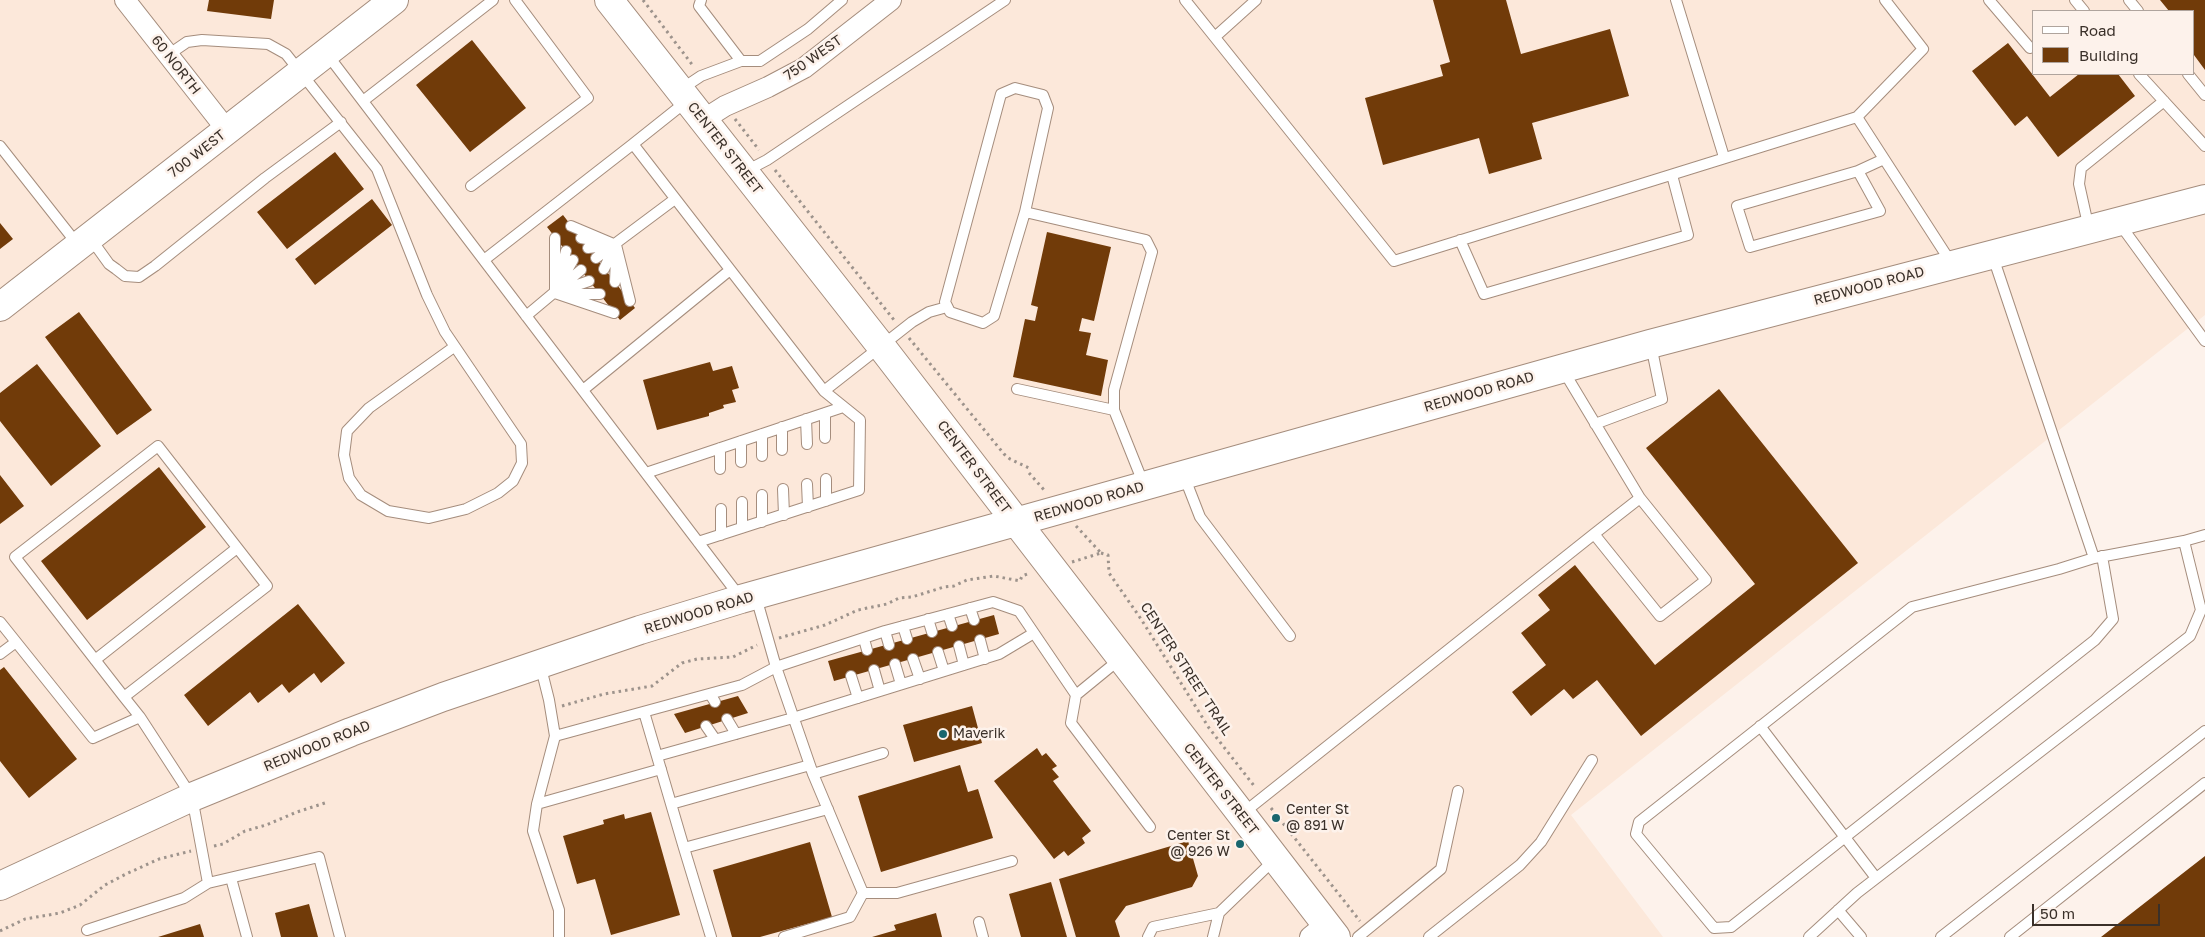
<!DOCTYPE html>
<style>
body{margin:0}
#map{position:relative;width:2205px;height:937px;overflow:hidden;background:#fdf2eb;font-family:"Golos Text",sans-serif}
canvas{display:block}
.legend{position:absolute;left:2032px;top:10px;width:162px;height:65px;box-sizing:border-box;background:#fdf2eb;border:1px solid #afa49d;margin:0;padding:6px 9px;list-style:none;font-size:15px;color:#3a3029}
.legend li{display:flex;align-items:center;gap:10px;height:25px}
.legend b{width:25px;border:1px solid #afa49d}
.scale{position:absolute;left:2032px;top:904px;width:128px;height:22px;box-sizing:border-box;border:2px solid #3a3029;border-top:0;padding-left:6px;font-size:15px;line-height:18px;white-space:nowrap;color:#3a3029;-webkit-text-stroke:4px #fdf2eb;paint-order:stroke}
</style>
<div id="map">
<canvas width="2205" height="937"></canvas>
<ul class="legend">
<li><b style="height:6px;background:#fff"></b>Road</li>
<li><b style="height:14px;background:#713b09"></b>Building</li>
</ul>
<div class="scale">50 m</div>
</div>
<script>
const g = document.querySelector('canvas').getContext('2d');
g.lineJoin = 'round';
function paint(path, color) {
  g.fillStyle = color;
  g.fill(path, 'evenodd');
}
function toPath(rows) {
  const path = new Path2D();
  for (const r of rows) {
    path.moveTo(r[0], r[1]);
    for (let i = 2; i < r.length; i += 2) path.lineTo(r[i], r[i + 1]);
  }
  return path;
}
function trace(path, color, width, dash) {
  g.strokeStyle = color;
  g.lineWidth = width;
  g.lineCap = dash ? 'butt' : 'round';
  g.setLineDash(dash || []);
  g.stroke(path);
}
function drawText(font, color, halo, rows, align = 'center') {
  g.font = font + ' "Golos Text",sans-serif';
  g.lineWidth = 5;
  g.setLineDash([]);
  g.textBaseline = 'middle';
  g.strokeStyle = halo;
  g.fillStyle = color;
  for (const [text, x, y, turn = 0] of rows) {
    g.save();
    g.translate(x, y);
    g.rotate((+turn || 0) * Math.PI / 180);
    g.textAlign = isNaN(turn) ? turn : align;
    if (halo) g.strokeText(text, 0, 0);
    g.fillText(text, 0, 0);
    g.restore();
  }
}
const built = toPath([
 [0,0,2205,0,2205,315,1571,815,1663,937,0,937],
 [2034,11,2194,11,2194,74,2034,74]
]);
const building = toPath([
 [209,0,274,0,271,19,207,11],
 [1433,0,1506,0,1521,54,1610,29,1629,96,1532,123,1542,159,1489,174,1479,138,1383,165,1365,98,1443,76,1440,65,1450,62],
 [2160,0,2205,0,2205,70,2194,55,2194,11,2169,11],
 [472,40,526,108,470,152,416,85],
 [2008,43,2050,97,2079,74,2118,74,2135,96,2058,157,2027,116,2015,126,1972,71],
 [335,152,364,189,287,249,257,212],
 [372,199,392,225,315,285,295,259],
 [563,215,635,308,620,320,547,227],
 [0,223,13,239,0,249],
 [1047,232,1111,247,1094,321,1082,318,1079,331,1091,333,1086,355,1108,360,1101,396,1013,377,1025,319,1035,321,1038,307,1031,305],
 [79,312,152,410,117,435,45,337],
 [710,362,713,371,732,366,739,388,732,390,736,402,723,405,724,408,709,413,709,416,657,430,643,380],
 [37,364,101,446,51,486,0,421,0,393],
 [1719,389,1858,563,1641,736,1597,680,1573,699,1564,689,1531,716,1512,692,1546,665,1521,633,1550,610,1538,595,1575,565,1655,665,1755,584,1646,448],
 [159,467,206,527,87,620,41,561],
 [0,475,24,506,0,524],
 [298,604,345,663,321,683,314,673,289,693,282,684,258,703,250,692,208,726,184,695],
 [994,615,999,634,834,681,828,661],
 [4,667,77,759,29,798,0,761,0,670],
 [738,696,748,713,685,733,674,714],
 [972,706,982,743,914,762,903,725],
 [1037,748,1042,756,1046,753,1057,766,1052,769,1059,777,1053,781,1091,831,1082,838,1085,843,1068,856,1064,851,1054,859,994,781],
 [960,765,968,792,978,789,993,838,881,872,858,796],
 [651,812,680,915,611,935,595,879,577,884,563,836,604,824,603,820,624,814,625,819],
 [1188,841,1198,876,1192,887,1126,906,1115,921,1120,937,1076,937,1059,879],
 [810,842,832,917,760,937,732,937,713,870],
 [2205,856,2205,937,2101,937],
 [1051,882,1067,937,1021,937,1009,894],
 [309,904,318,937,281,937,275,913],
 [936,913,942,937,872,937,896,930,894,925],
 [200,924,204,937,158,937]
]);
const path = toPath([
 [643,0,694,67],
 [735,119,759,150],
 [775,170,894,320],
 [909,338,1004,454,1010,459,1031,469],
 [1029,473,1045,491],
 [1076,526,1101,553],
 [1101,553,1108,555,1109,573,1141,619,1209,728,1255,787],
 [1072,562,1101,553],
 [779,638,825,625,858,610,887,604,899,598,912,597,944,587,954,586,967,580,994,576,1020,581,1022,576,1030,573],
 [562,706,604,694,652,686,682,663,697,659,733,657,757,645],
 [1271,808,1360,921],
 [214,846,223,844,245,831,266,825,297,812,328,802],
 [0,931,25,919,60,913,80,905,105,885,126,874,159,859,191,851]
]);
const lane = toPath([
 [701,0,699,6,741,61],
 [1185,0,1394,261,1857,117,1952,264],
 [1676,0,1724,157],
 [1989,0,2030,48,2034,47],
 [2075,0,2084,11],
 [2129,0,2138,11],
 [1216,36,1256,0],
 [327,54,740,597],
 [168,55,187,42,202,40,268,44,286,54,377,169,427,295,445,332,521,444,522,463,513,481,498,493,466,509,429,518,388,511,361,495,349,478,344,455,347,431,369,408,454,347],
 [2139,74,2205,146],
 [2188,74,2205,95],
 [680,90,701,76,741,61,760,61,808,29,842,0],
 [363,101,493,0],
 [1857,117,1923,49,1885,0],
 [633,144,687,101],
 [0,146,78,245],
 [1858,171,1737,206,1750,247,1880,211,1858,171,1884,159],
 [744,172,767,160,1005,0],
 [471,186,588,98,515,0],
 [1025,212,1048,108,1043,95,1015,88,1001,94,945,302,950,312,983,323,994,316,1025,212,1146,240,1152,252,1114,390,1114,410],
 [2119,223,2205,341],
 [571,226,616,245],
 [2089,229,2079,184,2081,168,2164,101],
 [581,238,598,241],
 [91,239,109,264,116,269,125,276,139,277,155,266,265,178,341,122],
 [1460,240,1484,294,1688,235,1672,175],
 [616,245,630,301],
 [588,248,605,246],
 [1993,257,2094,558,2184,541],
 [596,258,675,199],
 [484,260,633,144,824,391,860,420,859,490,698,542],
 [604,269,614,248],
 [559,278,566,251],
 [562,279,573,260],
 [615,282,616,258],
 [560,291,589,281],
 [555,293,614,313],
 [555,293,555,238],
 [566,294,600,294],
 [526,316,581,270],
 [1563,370,1640,498],
 [1017,389,1114,410,1144,485],
 [583,390,730,270],
 [824,391,912,322,929,312,947,307],
 [825,413,825,438],
 [806,419,807,444],
 [1595,424,1662,399,1651,345],
 [782,427,782,450],
 [762,434,762,456],
 [741,441,741,462],
 [720,448,720,469],
 [646,473,843,407],
 [1184,476,1200,517,1290,636],
 [826,479,826,501],
 [807,484,808,507],
 [783,489,784,515],
 [762,495,762,522],
 [742,502,742,528],
 [721,509,721,535],
 [2094,558,2059,569,1912,607,1639,822,1636,834,1714,928,1731,927,2095,640,2113,619,2102,556],
 [756,597,776,667,885,631,993,602,1019,611,1076,695,1120,659],
 [970,608,974,620],
 [948,614,952,626],
 [928,619,932,632],
 [0,622,93,738,140,717],
 [903,626,907,639],
 [885,631,889,645],
 [864,639,867,650],
 [980,640,985,659],
 [959,646,964,665],
 [938,652,944,671],
 [0,654,16,642],
 [913,659,920,679],
 [95,660,237,548],
 [540,664,549,700,555,736,742,685,776,667,813,774,863,893,897,893,1012,861],
 [895,664,901,684],
 [874,670,880,691],
 [851,676,858,698],
 [710,694,715,702],
 [1076,695,1071,723,1150,827],
 [124,697,267,586,158,446,15,557,124,697,140,717,192,797,208,883],
 [644,712,684,848],
 [727,719,736,734],
 [706,726,715,739],
 [1760,726,1876,878],
 [555,736,537,804,533,831,559,910,559,937],
 [657,756,793,718,999,654,1034,633],
 [813,774,883,753],
 [537,804,661,769],
 [671,804,810,765],
 [1242,814,1594,534,1640,498,1706,580,1660,616,1594,534],
 [231,878,247,937],
 [1838,910,1861,937],
 [1219,913,1274,860],
 [979,922,983,937],
 [87,930,184,898,208,883,319,857,340,937],
 [711,937,684,848,828,809],
 [784,937,850,917,863,893],
 [1148,937,1153,927,1219,913,1213,937],
 [1358,937,1441,869,1458,791],
 [1429,937,1520,865,1541,842,1592,760],
 [1809,937,1857,893,2190,636,2201,610,2184,541,2205,535],
 [1941,937,2205,731],
 [2010,937,2205,783]
]);
const street = toPath([
 [125,0,227,130],
 [703,120,725,106,768,87,804,68,891,0],
 [1310,937,1326,924]
]);
const secondary = toPath([
 [609,0,881,346,1336,937],
 [0,307,394,0],
 [0,886,192,797,351,732,443,697,640,630,741,599,1650,344,2205,199]
]);
const markers = [
 [943,734,5,"#19666e"],
 [1276,818,5,"#19666e"],
 [1240,844,5,"#19666e"]
];
const streetNames = [
 ["750 WEST",813,58,-35],
 ["60 NORTH",176,65,52],
 ["CENTER STREET",725,148,52],
 ["700 WEST",197,154,-38],
 ["REDWOOD ROAD",1869,286,-15],
 ["REDWOOD ROAD",1479,392,-16],
 ["CENTER STREET",974,467,53],
 ["REDWOOD ROAD",1089,502,-16],
 ["REDWOOD ROAD",699,613,-17],
 ["CENTER STREET TRAIL",1186,669,57],
 ["REDWOOD ROAD",317,746,-22],
 ["CENTER STREET",1221,789,52]
];
const poiNames = [
 ["Maverik",953,734],
 ["Center St",1286,810],
 ["@ 891 W",1286,826],
 ["Center St",1230,836,"right"],
 ["@ 926 W",1230,852,"right"]
];
paint(built, '#fce8da');
paint(building, '#713b09');
trace(lane, '#a58d7d', 12);
trace(street, '#a58d7d', 22);
trace(secondary, '#a58d7d', 30);
trace(path, '#9d938c', 3, [2.5, 4]);
trace(lane, '#fff', 10);
trace(street, '#fff', 20);
trace(secondary, '#fff', 28);
for (const [x, y, r, color] of markers) {
  const dot = new Path2D();
  dot.arc(x, y, r, 0, 2 * Math.PI);
  g.fillStyle = color;
  g.fill(dot);
  trace(dot, '#fdf2eb', 2);
}
drawText('14px', '#3a3029', '#fdf2eb', streetNames);
drawText('14px', '#3a3029', '#fdf2eb', poiNames, 'left');
</script>
